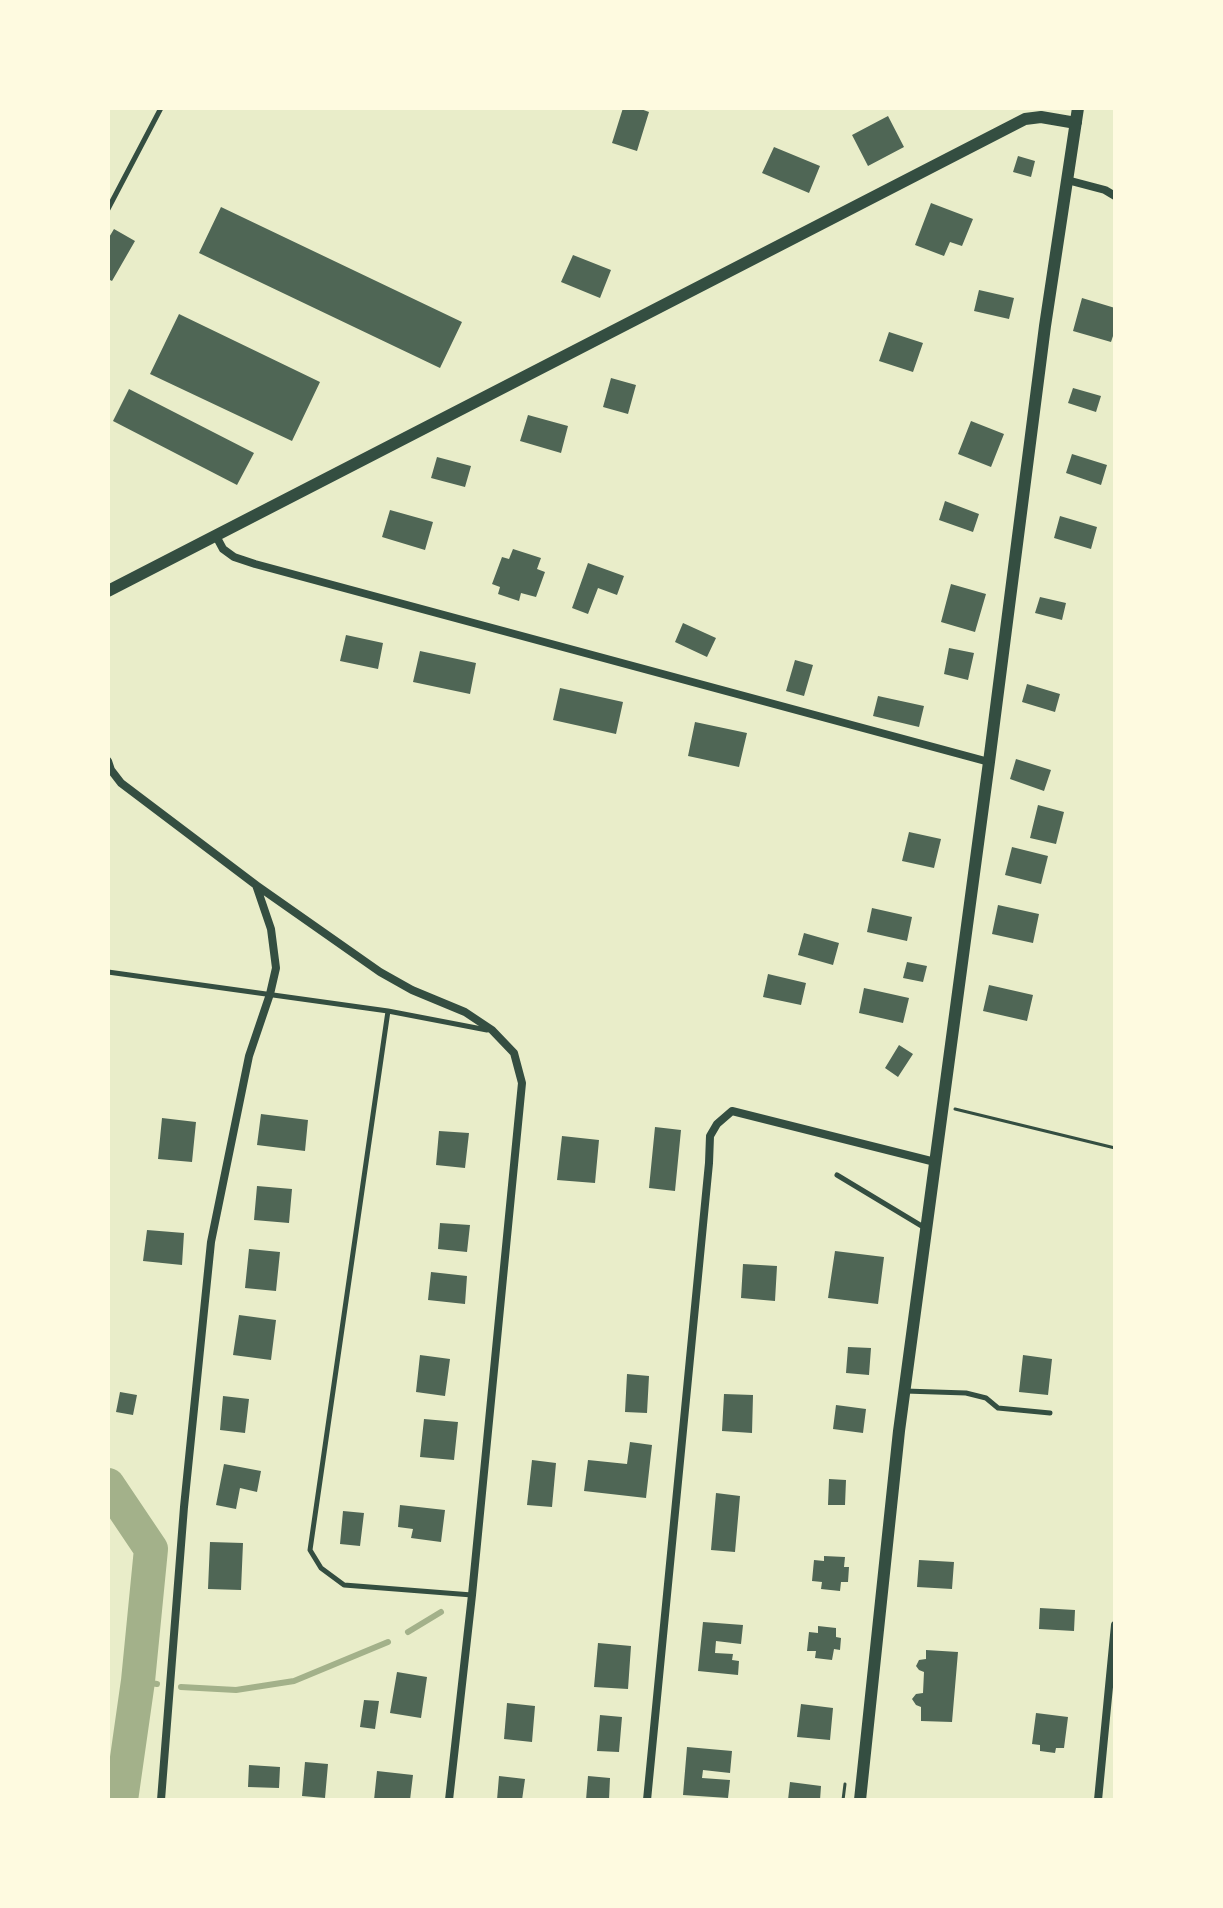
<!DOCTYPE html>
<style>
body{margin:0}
#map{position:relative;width:1223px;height:1908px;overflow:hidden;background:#e9edc9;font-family:Commissioner,sans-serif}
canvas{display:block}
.frame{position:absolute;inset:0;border:110px solid #fefae0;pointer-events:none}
</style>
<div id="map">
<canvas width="1223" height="1908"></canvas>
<div class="frame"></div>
</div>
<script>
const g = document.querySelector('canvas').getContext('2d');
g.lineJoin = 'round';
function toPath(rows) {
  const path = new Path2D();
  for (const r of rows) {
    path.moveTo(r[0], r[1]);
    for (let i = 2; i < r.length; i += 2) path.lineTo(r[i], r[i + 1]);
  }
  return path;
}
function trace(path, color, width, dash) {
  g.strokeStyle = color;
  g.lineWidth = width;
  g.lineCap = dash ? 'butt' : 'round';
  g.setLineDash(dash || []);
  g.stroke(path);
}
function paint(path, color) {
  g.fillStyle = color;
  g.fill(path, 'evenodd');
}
const stream = toPath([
 [408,1632,441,1612],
 [138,1681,157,1684],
 [181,1687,236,1690,294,1681,388,1642]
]);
const river = toPath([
 [108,1485,151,1549,138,1681,121,1800]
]);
const building = toPath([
 [623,108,638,108,649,112,637,151,612,143],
 [888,116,904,147,868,166,852,135],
 [774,147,820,166,809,193,762,173],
 [1018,156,1035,161,1031,177,1013,172],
 [931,203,973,219,962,246,950,242,944,256,915,245],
 [221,207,462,322,440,368,199,253],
 [114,229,135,241,112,281,108,279,108,239],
 [573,255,611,270,600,298,561,282],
 [979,290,1014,298,1009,319,974,311],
 [1082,298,1115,308,1115,330,1111,342,1073,331],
 [179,314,320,382,292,441,150,374],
 [889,332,923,343,913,372,879,361],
 [611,378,636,385,628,414,603,407],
 [1073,388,1101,396,1096,412,1068,403],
 [129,389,254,453,237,485,113,421],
 [528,415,568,426,561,453,520,441],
 [971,421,1004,434,991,467,958,454],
 [1072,454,1107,465,1101,485,1066,473],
 [437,457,471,466,465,487,431,478],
 [945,501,979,514,973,532,939,520],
 [390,510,433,522,425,550,382,537],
 [1060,516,1097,527,1091,549,1054,538],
 [513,549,541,558,537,569,545,572,536,597,521,593,519,601,498,594,500,587,492,584,502,557,509,559],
 [588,563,624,576,617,595,598,588,588,614,572,608],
 [951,584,986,594,975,632,941,622],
 [1040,597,1066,603,1062,620,1035,613],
 [683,623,716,638,707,657,675,642],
 [346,635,383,643,378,669,340,661],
 [949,648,974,653,968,680,944,674],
 [420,651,476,663,470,694,413,682],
 [795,660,813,665,804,696,786,691],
 [1027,684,1060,694,1055,712,1022,702],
 [560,688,623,702,616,734,553,720],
 [878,696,924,706,919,727,873,716],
 [695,722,747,733,739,767,688,756],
 [1016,759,1051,770,1044,791,1010,779],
 [1038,805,1064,812,1056,844,1030,838],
 [909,832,941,839,934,868,902,861],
 [1012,847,1048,856,1041,884,1005,875],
 [998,905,1039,914,1033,943,992,934],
 [872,908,912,917,907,941,867,932],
 [804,933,839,943,833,965,798,955],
 [907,962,927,966,923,982,903,978],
 [768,974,806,983,801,1005,763,997],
 [989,985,1033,995,1027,1021,983,1011],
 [864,988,909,998,903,1023,859,1013],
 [899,1045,913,1054,898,1077,885,1068],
 [261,1114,308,1120,305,1151,257,1145],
 [162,1118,196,1122,192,1162,158,1159],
 [655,1127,681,1130,675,1191,649,1188],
 [439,1131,469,1133,465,1168,436,1165],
 [562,1136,599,1140,595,1183,557,1180],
 [257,1186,292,1189,289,1223,254,1220],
 [440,1223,470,1225,467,1252,438,1249],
 [147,1230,184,1233,182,1265,143,1261],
 [249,1249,280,1252,276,1291,245,1288],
 [835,1251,884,1257,878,1304,828,1298],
 [743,1264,777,1266,775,1301,741,1298],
 [431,1272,467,1276,465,1304,428,1300],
 [239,1315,276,1320,271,1360,233,1355],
 [848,1347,871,1348,869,1375,846,1373],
 [420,1355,450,1359,445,1396,416,1392],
 [1023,1355,1052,1359,1048,1395,1019,1392],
 [627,1374,649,1376,647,1413,625,1412],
 [120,1392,137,1395,133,1415,116,1412],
 [724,1394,753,1395,752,1433,722,1431],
 [223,1396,249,1399,245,1433,220,1430],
 [836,1405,866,1409,863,1433,833,1429],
 [424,1419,458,1422,454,1460,420,1457],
 [630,1442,652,1445,646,1498,584,1491,588,1460,627,1464],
 [532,1460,556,1463,552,1507,527,1505],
 [224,1464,261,1471,257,1492,240,1488,236,1509,216,1505],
 [829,1479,846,1480,845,1505,828,1505],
 [716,1493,740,1496,735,1552,711,1550],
 [400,1505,445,1510,441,1542,411,1538,413,1529,398,1527],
 [343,1511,364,1513,360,1546,340,1544],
 [210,1542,243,1543,241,1590,208,1589],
 [824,1556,845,1557,844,1567,849,1567,848,1582,841,1582,840,1591,821,1589,822,1582,812,1581,814,1560,824,1561],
 [919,1560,954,1562,952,1589,917,1587],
 [1040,1608,1075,1610,1074,1631,1039,1629],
 [703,1622,743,1625,741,1644,716,1641,715,1653,733,1654,732,1660,739,1661,738,1675,698,1671],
 [818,1626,836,1628,836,1637,841,1638,840,1650,834,1649,832,1660,815,1658,816,1651,807,1651,809,1632,818,1633],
 [598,1643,631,1646,628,1689,594,1687],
 [926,1650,958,1652,952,1722,921,1721,921,1707,916,1705,912,1699,916,1694,923,1693,924,1672,919,1670,916,1666,919,1660,926,1659],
 [397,1672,427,1677,421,1718,390,1713],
 [364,1700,379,1701,375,1729,360,1727],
 [507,1703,535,1706,532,1742,504,1739],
 [801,1704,833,1708,830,1740,797,1737],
 [1036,1713,1068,1717,1064,1748,1056,1748,1055,1753,1040,1751,1040,1745,1032,1744],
 [600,1715,622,1717,619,1752,597,1751],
 [687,1747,732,1751,730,1773,703,1770,702,1778,730,1780,728,1798,683,1795],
 [305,1762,328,1764,325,1798,302,1796],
 [249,1765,280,1767,279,1788,248,1787],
 [377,1771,413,1775,410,1800,374,1800],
 [499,1776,525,1779,522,1800,497,1800],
 [588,1776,610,1778,609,1800,586,1800],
 [790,1782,821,1786,820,1800,788,1800]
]);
const path = toPath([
 [955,1109,1115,1148],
 [843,1800,845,1784]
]);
const service = toPath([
 [108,209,161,108],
 [108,972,388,1011,487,1030],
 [388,1011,310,1550,321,1568,344,1585,472,1595],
 [837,1175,925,1228],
 [905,1391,966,1393,986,1398,998,1408,1050,1413]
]);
const minor = toPath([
 [1067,180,1105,190,1115,196],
 [216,536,223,549,234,557,255,564,989,762],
 [108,761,111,770,121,783,256,885,271,929,276,968,270,994,249,1056,211,1242,184,1507,161,1800],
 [256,885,380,972,412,990,465,1012,492,1030,514,1053,522,1083,472,1595,449,1800],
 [647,1800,709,1163,710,1136,717,1124,732,1111,935,1162],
 [1098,1800,1115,1625]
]);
const tertiary = toPath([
 [108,591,1025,119,1041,117,1076,123],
 [860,1800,899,1431,989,762,1045,326,1078,108]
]);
trace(stream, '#a3b18a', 6);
trace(river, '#a3b18a', 34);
paint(building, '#4f6655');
trace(path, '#344e41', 3);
trace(service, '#344e41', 5);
trace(minor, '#344e41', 8);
trace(tertiary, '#344e41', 12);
</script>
